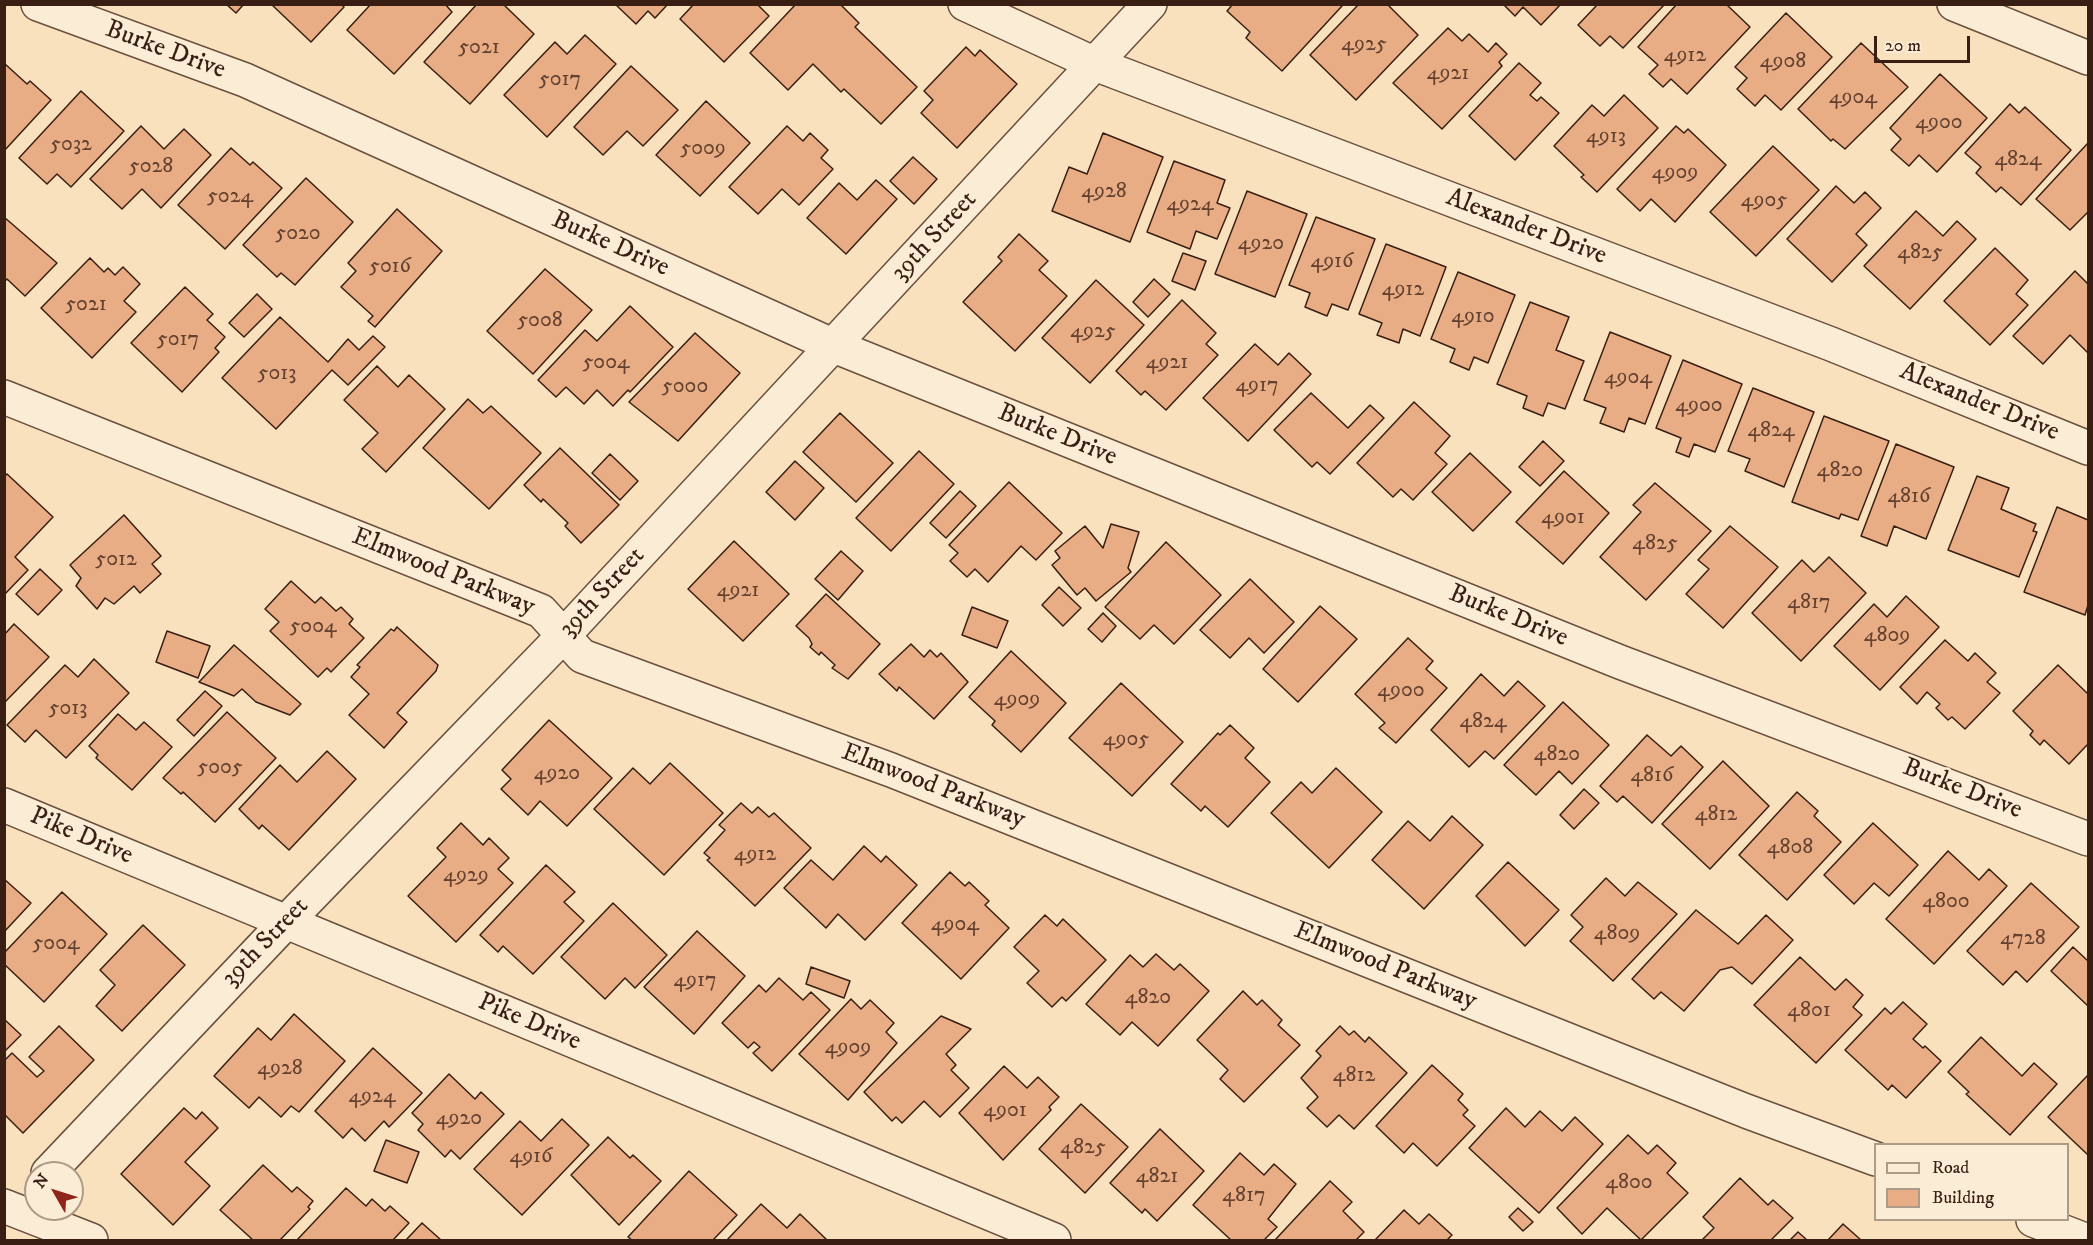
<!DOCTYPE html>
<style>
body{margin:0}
#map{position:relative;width:2093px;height:1245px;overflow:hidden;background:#f9e1be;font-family:"IM FELL DW Pica",serif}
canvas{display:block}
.frame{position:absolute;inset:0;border:6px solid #391f13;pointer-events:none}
.legend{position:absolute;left:1874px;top:1143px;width:195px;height:78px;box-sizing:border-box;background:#fbecd5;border:2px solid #ad9a87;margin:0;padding:8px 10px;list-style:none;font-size:18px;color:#391f13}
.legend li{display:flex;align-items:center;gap:12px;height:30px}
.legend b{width:30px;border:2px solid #ad9a87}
.north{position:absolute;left:24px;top:1161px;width:60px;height:60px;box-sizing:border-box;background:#fbecd5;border:2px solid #ad9a87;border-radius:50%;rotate:309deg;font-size:16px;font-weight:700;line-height:24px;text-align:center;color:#391f13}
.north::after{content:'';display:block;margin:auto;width:21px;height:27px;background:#8f2418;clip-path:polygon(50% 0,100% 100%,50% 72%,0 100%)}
.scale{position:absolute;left:1874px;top:36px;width:96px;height:27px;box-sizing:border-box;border:3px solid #391f13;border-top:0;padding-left:8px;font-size:18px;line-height:21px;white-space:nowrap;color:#391f13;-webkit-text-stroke:4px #fbecd5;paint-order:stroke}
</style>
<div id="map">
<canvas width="2093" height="1245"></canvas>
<div class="frame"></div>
<ul class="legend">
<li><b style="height:8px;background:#fbecd5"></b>Road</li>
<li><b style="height:16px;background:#e9ad85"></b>Building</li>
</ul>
<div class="north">N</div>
<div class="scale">20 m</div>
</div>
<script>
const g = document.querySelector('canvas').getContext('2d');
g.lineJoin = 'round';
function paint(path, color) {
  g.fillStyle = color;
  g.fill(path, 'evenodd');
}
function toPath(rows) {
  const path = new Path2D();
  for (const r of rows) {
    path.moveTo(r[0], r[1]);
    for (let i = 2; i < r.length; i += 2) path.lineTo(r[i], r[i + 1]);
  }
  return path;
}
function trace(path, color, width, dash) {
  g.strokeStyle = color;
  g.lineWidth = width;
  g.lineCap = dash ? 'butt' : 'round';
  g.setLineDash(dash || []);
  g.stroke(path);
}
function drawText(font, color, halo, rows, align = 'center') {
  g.font = font + ' "IM FELL DW Pica",serif';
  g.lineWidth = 5;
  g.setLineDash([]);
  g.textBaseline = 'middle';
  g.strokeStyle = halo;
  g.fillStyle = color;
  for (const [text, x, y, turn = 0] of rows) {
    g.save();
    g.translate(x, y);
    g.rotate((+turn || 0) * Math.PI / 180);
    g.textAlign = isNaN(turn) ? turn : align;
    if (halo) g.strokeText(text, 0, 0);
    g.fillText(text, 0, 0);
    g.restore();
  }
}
const building = toPath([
 [226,4,244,4,236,13,226,4],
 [271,4,341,4,344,7,311,42,271,4],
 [371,4,445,4,452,12,394,74,347,30,371,4],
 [477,4,503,4,534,34,470,104,424,62,477,4],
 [615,4,668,4,655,18,648,11,636,24,615,4],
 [694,4,757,4,769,16,724,62,680,19,694,4],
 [796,4,840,4,859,23,855,27,917,87,881,124,844,89,841,92,813,64,788,90,750,53,796,4],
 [1233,4,1341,4,1342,6,1282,71,1246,38,1250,32,1227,11,1233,4],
 [1359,4,1387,4,1418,35,1356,100,1310,55,1359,4],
 [1503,4,1561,4,1541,25,1523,7,1515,16,1503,4],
 [1598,4,1665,4,1623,48,1610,36,1600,46,1578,25,1598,4],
 [1677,4,1726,4,1750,27,1687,94,1671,79,1663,87,1649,74,1658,65,1638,47,1677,4],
 [1786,13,1832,57,1781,110,1765,95,1755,106,1737,89,1747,78,1735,67,1786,13],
 [1448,28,1462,41,1469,34,1488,52,1496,43,1507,54,1499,62,1502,66,1442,129,1393,83,1448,28],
 [585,35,616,64,547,137,504,95,555,42,567,54,585,35],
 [1861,43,1908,87,1845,149,1833,139,1831,141,1798,109,1861,43],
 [966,47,975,56,980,50,1017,84,957,148,921,113,933,100,924,91,966,47],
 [4,63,27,84,30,81,51,100,4,151,4,63],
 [1519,63,1541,83,1530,95,1537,101,1541,97,1559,113,1515,160,1469,116,1519,63],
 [631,66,678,110,643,146,627,131,603,155,574,127,631,66],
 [1940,74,1987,118,1937,172,1919,155,1909,166,1891,150,1901,139,1890,128,1940,74],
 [81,91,124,131,71,187,57,174,47,184,19,158,81,91],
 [1624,95,1658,128,1597,192,1581,177,1584,175,1554,146,1592,105,1604,116,1624,95],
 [706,101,750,143,700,196,656,155,706,101],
 [2010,104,2019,113,2025,107,2071,150,2021,205,2001,187,1996,192,1976,173,1981,167,1965,153,2010,104],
 [141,126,164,149,184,129,211,155,161,208,142,189,122,209,90,179,141,126],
 [787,126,803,141,810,133,828,150,821,158,833,169,799,205,782,189,758,214,729,187,787,126],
 [1676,126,1684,133,1688,129,1726,165,1675,222,1651,199,1640,211,1617,189,1676,126],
 [1103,133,1163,157,1130,242,1052,211,1069,167,1087,174,1103,133],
 [2088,143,2088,212,2070,230,2036,199,2088,143],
 [1773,146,1819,190,1756,256,1710,212,1773,146],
 [231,148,250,165,253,162,282,188,225,249,178,205,231,148],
 [913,157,937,179,914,204,890,181,913,157],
 [1174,161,1225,180,1217,203,1230,208,1217,239,1196,231,1190,249,1147,232,1174,161],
 [306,178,353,222,295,285,281,273,277,277,243,245,306,178],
 [876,180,897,199,846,254,807,218,839,183,857,200,876,180],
 [1836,186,1854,203,1865,192,1881,208,1856,234,1867,245,1832,282,1787,239,1836,186],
 [1247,191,1307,214,1275,297,1215,274,1247,191],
 [397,209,442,251,375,327,368,321,373,316,341,287,356,271,348,263,397,209],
 [1916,211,1943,236,1957,221,1976,239,1910,309,1864,266,1916,211],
 [4,217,57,263,25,296,7,279,4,282,4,217],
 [1316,217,1375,239,1348,310,1332,304,1327,316,1305,307,1310,293,1289,285,1316,217],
 [1019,234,1048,261,1039,270,1067,296,1015,351,963,302,1002,261,998,257,1019,234],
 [1386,244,1446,267,1420,336,1403,329,1399,343,1377,335,1382,323,1359,314,1386,244],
 [1995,248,2028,280,2016,294,2028,305,1990,345,1944,301,1995,248],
 [1183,253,1206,261,1195,290,1172,281,1183,253],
 [90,258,104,272,108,268,115,275,123,267,140,284,124,301,136,312,92,358,41,308,90,258],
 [545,269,592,310,533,374,487,331,545,269],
 [2075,271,2088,284,2088,353,2070,335,2043,364,2013,336,2075,271],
 [1458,272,1515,295,1488,363,1474,357,1469,370,1450,362,1455,349,1431,339,1458,272],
 [1154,279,1170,294,1148,317,1133,302,1154,279],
 [1096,280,1144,325,1090,383,1042,338,1096,280],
 [185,287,213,314,207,320,225,337,215,348,219,352,182,392,131,343,185,287],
 [257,294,272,309,244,337,229,323,257,294],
 [1182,300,1216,333,1206,344,1218,355,1166,410,1145,391,1141,395,1116,371,1182,300],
 [1530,302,1569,317,1556,350,1584,361,1565,409,1548,403,1543,416,1523,408,1527,396,1497,384,1530,302],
 [630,306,673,347,630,392,628,390,613,406,597,390,584,404,566,387,556,397,538,380,585,330,597,341,630,306],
 [280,317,328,362,348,339,359,350,373,336,385,347,348,385,332,370,276,429,222,378,280,317],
 [1610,332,1671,356,1645,424,1629,418,1624,432,1600,423,1606,408,1584,400,1610,332],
 [695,333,740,373,678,441,629,402,695,333],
 [1255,344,1278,365,1289,353,1311,374,1248,441,1203,398,1255,344],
 [1683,360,1742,384,1715,452,1694,444,1689,457,1676,452,1681,438,1656,428,1683,360],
 [377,366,398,387,409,375,445,409,386,472,362,449,378,433,344,400,377,366],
 [1753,388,1814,412,1784,487,1745,471,1750,459,1728,451,1753,388],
 [1311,393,1348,428,1370,405,1384,418,1330,474,1317,462,1312,467,1274,430,1311,393],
 [468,399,483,413,491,406,541,453,489,509,423,448,468,399],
 [1414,402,1450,436,1435,453,1447,464,1413,500,1401,489,1393,497,1357,463,1414,402],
 [840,413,893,463,856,502,803,452,840,413],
 [1824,416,1889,441,1858,520,1841,514,1839,519,1792,502,1824,416],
 [1543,441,1564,461,1540,486,1519,467,1543,441],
 [1896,444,1954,467,1926,539,1894,526,1887,546,1861,536,1896,444],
 [560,448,619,505,581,543,565,526,568,523,543,499,541,502,524,485,560,448],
 [919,451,954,484,891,551,856,518,919,451],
 [1470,453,1511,492,1473,531,1432,492,1470,453],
 [610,454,638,481,620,500,592,473,610,454],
 [795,461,824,488,795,520,766,492,795,461],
 [1564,471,1609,513,1563,564,1516,522,1564,471],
 [7,474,53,517,15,557,28,570,4,595,4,477,7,474],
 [1977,476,2009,488,2001,509,2036,524,2033,531,2037,532,2019,577,1948,550,1977,476],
 [1009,482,1062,533,1036,560,1021,546,988,582,975,569,967,577,950,561,958,553,949,545,1009,482],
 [1655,483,1711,531,1646,600,1600,557,1641,512,1633,505,1655,483],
 [960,491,976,506,946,538,930,523,960,491],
 [2057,507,2088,520,2088,605,2085,615,2024,592,2057,507],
 [124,515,161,556,152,564,161,574,140,593,134,586,114,604,105,598,97,609,76,586,81,578,70,565,124,515],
 [1111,524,1139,532,1128,568,1131,572,1096,601,1085,588,1077,595,1052,565,1060,558,1055,551,1085,526,1103,548,1111,524],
 [1730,526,1778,567,1723,628,1686,594,1709,569,1698,560,1730,526],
 [734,541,789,594,743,641,688,589,734,541],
 [1166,542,1221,595,1174,644,1154,625,1140,639,1105,607,1166,542],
 [841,551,863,571,838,600,815,579,841,551],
 [1829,557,1866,593,1801,661,1752,613,1802,560,1814,572,1829,557],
 [40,569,62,590,38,615,16,594,40,569],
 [1250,579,1294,622,1264,653,1249,638,1230,658,1200,630,1250,579],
 [291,581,315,603,321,597,336,611,341,607,353,619,349,624,364,638,331,672,327,668,318,677,270,631,279,622,265,609,291,581],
 [1059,587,1081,608,1063,626,1042,605,1059,587],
 [826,594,880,644,848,679,832,668,835,665,821,652,819,655,810,647,812,644,809,638,796,626,826,594],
 [1906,596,1939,627,1880,690,1834,646,1874,604,1887,617,1906,596],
 [1320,606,1357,639,1298,702,1263,669,1320,606],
 [972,607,1008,621,997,648,962,635,972,607],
 [1103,613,1116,626,1102,642,1088,629,1103,613],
 [14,624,49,657,4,703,4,635,14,624],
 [397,627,438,665,436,671,397,713,407,722,384,748,349,715,369,694,351,677,360,667,357,665,391,629,394,631,397,627],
 [167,631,210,646,198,678,156,662,167,631],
 [1408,638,1433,661,1426,669,1447,688,1396,743,1379,728,1385,723,1355,694,1408,638],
 [1945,640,1968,661,1975,653,1996,673,1987,682,2000,693,1965,729,1952,717,1948,720,1936,708,1940,704,1927,692,1917,704,1900,687,1945,640],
 [911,644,924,657,930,650,937,657,941,653,968,682,934,719,899,687,897,691,879,674,911,644],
 [234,645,301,704,290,715,256,702,242,689,234,696,199,682,234,645],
 [1011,651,1066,703,1021,752,992,725,995,721,969,697,1011,651],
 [94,659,129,693,66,758,36,730,25,742,7,725,65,665,78,677,94,659],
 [2058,665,2088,694,2088,744,2069,764,2044,740,2040,745,2030,735,2033,731,2013,711,2058,665],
 [1481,674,1504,696,1518,681,1545,706,1494,759,1485,751,1469,767,1431,730,1481,674],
 [1121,683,1183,742,1132,796,1069,738,1121,683],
 [205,691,222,706,194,736,177,720,205,691],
 [1563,702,1609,745,1572,784,1559,771,1536,795,1504,765,1563,702],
 [227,712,276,758,215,822,183,792,181,794,163,778,227,712],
 [118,714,136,730,144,722,172,747,132,790,96,758,98,755,89,746,118,714],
 [549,720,612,778,567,826,540,801,528,815,501,789,511,779,502,770,549,720],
 [1230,725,1254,748,1245,758,1270,782,1228,827,1205,806,1201,811,1171,784,1218,733,1220,735,1230,725],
 [1647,735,1671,756,1681,746,1703,767,1652,823,1623,796,1617,802,1600,786,1647,735],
 [327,751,356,779,289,850,262,825,259,829,239,809,280,765,297,782,327,751],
 [1723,761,1769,806,1710,869,1662,824,1723,761],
 [670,763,723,813,664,875,594,809,633,768,650,784,670,763],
 [1336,768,1382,812,1329,868,1271,813,1301,782,1312,793,1336,768],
 [1584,789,1599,803,1574,829,1560,815,1584,789],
 [1797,792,1818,811,1814,816,1841,842,1787,900,1739,855,1797,792],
 [741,803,752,813,758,807,769,817,774,813,811,848,755,906,707,860,710,858,704,853,725,830,719,825,741,803],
 [1452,816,1483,845,1424,909,1372,860,1408,821,1430,841,1452,816],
 [461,823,483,845,489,838,509,858,498,869,513,883,456,942,408,896,446,857,437,848,461,823],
 [1873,823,1918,865,1889,896,1874,883,1854,904,1824,875,1873,823],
 [864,846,881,862,886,856,917,885,865,940,838,914,826,928,784,888,811,860,833,880,864,846],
 [1948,851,1979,880,1989,869,2007,886,1934,964,1886,919,1948,851],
 [1508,862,1559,910,1525,946,1476,896,1508,862],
 [546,865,575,892,564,902,584,921,533,974,503,946,498,952,480,935,546,865],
 [950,872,965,886,969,882,989,901,985,905,1009,928,961,979,902,923,950,872],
 [1606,878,1625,896,1638,882,1677,914,1613,981,1570,941,1583,927,1571,915,1606,878],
 [4,879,31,903,4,932,4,879],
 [2031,883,2079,927,2027,982,2016,971,2003,985,1967,951,2031,883],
 [62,892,107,934,44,1002,4,964,4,953,62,892],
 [613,903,667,955,635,988,625,978,605,999,561,957,613,903],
 [1696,910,1738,944,1766,915,1793,940,1752,984,1732,967,1720,970,1684,1011,1661,992,1654,999,1632,979,1696,910],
 [1045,915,1057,926,1063,919,1106,960,1066,1001,1062,997,1052,1007,1027,983,1039,971,1014,947,1045,915],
 [143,925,185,965,122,1031,96,1006,115,985,100,970,143,925],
 [697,931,745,976,694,1034,644,987,697,931],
 [2073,947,2088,961,2088,1006,2051,971,2073,947],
 [1156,954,1174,970,1180,964,1209,991,1158,1046,1132,1022,1120,1035,1086,1004,1130,955,1143,967,1156,954],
 [1800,957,1835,990,1846,979,1863,995,1853,1007,1862,1015,1816,1063,1754,1005,1800,957],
 [811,967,850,981,844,998,806,984,811,967],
 [779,978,803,1000,811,992,830,1010,772,1071,753,1053,760,1047,754,1042,748,1048,722,1023,759,985,766,992,779,978],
 [1243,991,1257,1005,1262,1000,1282,1020,1278,1025,1300,1045,1244,1102,1220,1079,1228,1070,1197,1040,1243,991],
 [851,999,861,1009,870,1000,894,1023,886,1032,897,1043,848,1100,799,1054,851,999],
 [1903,1002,1927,1024,1913,1039,1923,1048,1925,1046,1941,1061,1906,1098,1892,1085,1888,1090,1845,1050,1885,1008,1891,1014,1903,1002],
 [294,1014,345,1061,299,1112,291,1106,281,1117,259,1097,249,1108,214,1076,258,1028,271,1040,294,1014],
 [941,1016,971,1029,946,1054,956,1065,951,1070,969,1088,940,1117,924,1101,902,1123,896,1117,892,1121,864,1092,941,1016],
 [4,1019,21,1035,4,1052,4,1019],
 [59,1026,94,1060,23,1133,4,1114,4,1061,12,1053,37,1077,44,1071,29,1057,59,1026],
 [1340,1026,1349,1035,1354,1031,1365,1042,1369,1037,1407,1073,1354,1129,1339,1115,1327,1127,1307,1108,1318,1097,1301,1078,1321,1056,1316,1051,1340,1026],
 [1981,1037,2022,1076,2034,1063,2057,1084,2010,1135,1966,1094,1969,1092,1948,1072,1981,1037],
 [373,1048,422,1093,389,1127,384,1121,365,1141,352,1128,343,1138,315,1111,373,1048],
 [1432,1065,1463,1094,1458,1100,1468,1110,1463,1115,1475,1126,1437,1166,1413,1143,1404,1153,1376,1126,1432,1065],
 [1004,1066,1027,1088,1038,1077,1059,1097,1049,1107,1051,1110,1003,1160,959,1113,1004,1066],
 [449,1074,475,1099,481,1092,504,1114,460,1159,451,1150,445,1157,418,1130,423,1124,412,1113,449,1074],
 [2088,1075,2088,1155,2048,1117,2088,1075],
 [1081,1104,1128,1147,1085,1193,1039,1149,1081,1104],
 [184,1108,196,1119,202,1112,218,1128,185,1162,210,1186,173,1225,121,1174,184,1108],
 [1506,1108,1525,1127,1540,1111,1562,1131,1575,1117,1603,1144,1539,1213,1469,1148,1506,1108],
 [562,1119,589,1145,522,1215,474,1169,520,1121,541,1141,562,1119],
 [1160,1129,1204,1171,1157,1221,1145,1209,1142,1213,1110,1183,1160,1129],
 [1628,1135,1648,1154,1657,1145,1676,1163,1667,1173,1688,1193,1641,1240,1607,1208,1582,1234,1557,1208,1628,1135],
 [608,1137,630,1158,633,1155,661,1181,619,1225,571,1175,608,1137],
 [386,1140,419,1152,407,1183,374,1171,386,1140],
 [1240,1153,1264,1175,1274,1164,1296,1184,1268,1219,1277,1227,1264,1240,1231,1240,1193,1205,1240,1153],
 [263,1165,292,1192,297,1187,313,1201,308,1207,310,1209,280,1240,253,1240,220,1210,263,1165],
 [689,1171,737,1215,713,1240,632,1240,628,1237,689,1171],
 [1740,1178,1768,1205,1773,1200,1793,1218,1771,1240,1702,1240,1714,1228,1703,1217,1740,1178],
 [1330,1181,1352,1202,1343,1211,1364,1232,1356,1240,1275,1240,1330,1181],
 [346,1188,366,1206,372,1199,385,1211,390,1206,409,1223,393,1240,297,1240,346,1188],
 [761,1204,787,1228,800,1214,827,1240,727,1240,761,1204],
 [1518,1208,1533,1222,1523,1231,1509,1217,1518,1208],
 [1404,1210,1419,1224,1429,1214,1452,1235,1447,1240,1375,1240,1404,1210],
 [422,1223,441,1240,406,1240,422,1223],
 [1843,1224,1861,1240,1828,1240,1843,1224],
 [1798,1232,1807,1240,1790,1240,1798,1232]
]);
const minor = toPath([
 [38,4,245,80,834,346,1620,662,2088,839],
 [965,4,1095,64,1831,344,2088,448],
 [1954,4,2088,58],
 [4,397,541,611,582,656,891,770,1746,1111,1876,1159],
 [4,805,1054,1240],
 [48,1173,286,922,564,635,1150,4],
 [4,1206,91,1240],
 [2033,1220,2085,1240]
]);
const numberNames = [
 ["4925",1364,45],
 ["5021",479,48],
 ["4912",1685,56],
 ["4908",1783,62],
 ["4921",1448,74],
 ["5017",560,80],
 ["4904",1853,98],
 ["4900",1939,123],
 ["4913",1606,137],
 ["5032",71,145],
 ["5009",703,149],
 ["4824",2018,160],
 ["5028",151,167],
 ["4909",1675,173],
 ["4928",1104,192],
 ["5024",230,197],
 ["4905",1764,201],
 ["4924",1190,205],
 ["5020",298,234],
 ["4920",1261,244],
 ["4825",1920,253],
 ["4916",1332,262],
 ["5016",390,267],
 ["4912",1403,290],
 ["5021",86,305],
 ["4910",1473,317],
 ["5008",540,321],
 ["4925",1093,332],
 ["5017",178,340],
 ["5004",606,363],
 ["4921",1167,363],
 ["5013",277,374],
 ["4904",1628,378],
 ["4917",1257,386],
 ["5000",685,387],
 ["4900",1699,406],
 ["4824",1771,431],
 ["4820",1840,471],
 ["4816",1909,497],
 ["4901",1563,518],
 ["4825",1655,544],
 ["5012",116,560],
 ["4921",738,591],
 ["4817",1809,603],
 ["5004",313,627],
 ["4809",1887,636],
 ["4900",1401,691],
 ["4909",1017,700],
 ["5013",68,709],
 ["4824",1483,722],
 ["4905",1126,740],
 ["4820",1557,755],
 ["5005",220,768],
 ["4920",557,774],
 ["4816",1652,776],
 ["4812",1716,815],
 ["4808",1790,848],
 ["4912",755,855],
 ["4929",466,876],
 ["4800",1946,902],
 ["4904",955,925],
 ["4809",1617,934],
 ["4728",2023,939],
 ["5004",56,944],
 ["4917",695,981],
 ["4820",1148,998],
 ["4801",1809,1011],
 ["4909",848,1048],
 ["4928",280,1069],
 ["4812",1354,1076],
 ["4924",372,1097],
 ["4901",1005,1111],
 ["4920",459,1119],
 ["4825",1083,1148],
 ["4916",531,1157],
 ["4821",1157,1177],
 ["4800",1629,1183],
 ["4817",1244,1196]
];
const streetNames = [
 ["Burke Drive",165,51,20],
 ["Alexander Drive",1526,228,21],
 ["39th Street",935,237,-47],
 ["Burke Drive",610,245,24],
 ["Alexander Drive",1979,403,22],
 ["Burke Drive",1057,436,22],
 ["Elmwood Parkway",443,573,22],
 ["39th Street",603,593,-47],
 ["Burke Drive",1508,617,22],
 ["Elmwood Parkway",933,787,21],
 ["Burke Drive",1962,790,21],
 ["Pike Drive",81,837,23],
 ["39th Street",266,943,-46],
 ["Elmwood Parkway",1385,967,22],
 ["Pike Drive",529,1023,23]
];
paint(building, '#e9ad85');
trace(building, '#391f13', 1.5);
trace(minor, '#69503e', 36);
trace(minor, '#fbecd5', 33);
drawText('22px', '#654230', null, numberNames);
drawText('26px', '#391f13', '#fbecd5', streetNames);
</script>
